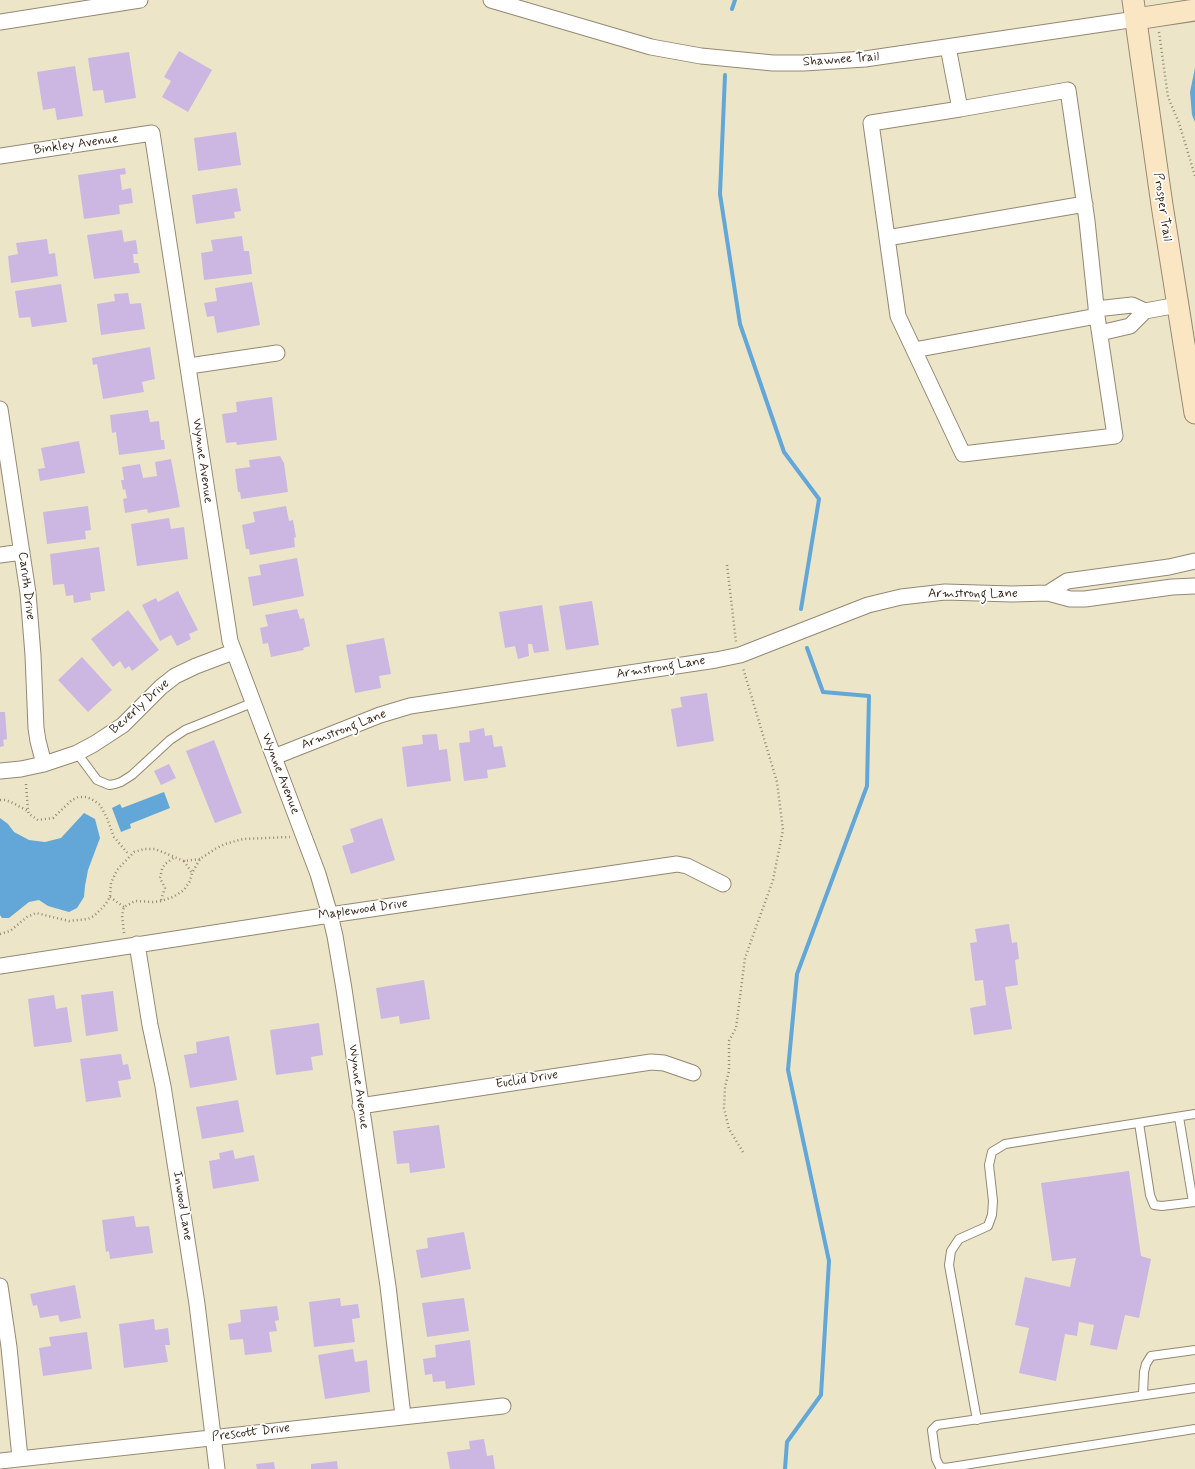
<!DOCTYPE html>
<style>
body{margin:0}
canvas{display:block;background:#ede5c8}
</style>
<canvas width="1195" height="1469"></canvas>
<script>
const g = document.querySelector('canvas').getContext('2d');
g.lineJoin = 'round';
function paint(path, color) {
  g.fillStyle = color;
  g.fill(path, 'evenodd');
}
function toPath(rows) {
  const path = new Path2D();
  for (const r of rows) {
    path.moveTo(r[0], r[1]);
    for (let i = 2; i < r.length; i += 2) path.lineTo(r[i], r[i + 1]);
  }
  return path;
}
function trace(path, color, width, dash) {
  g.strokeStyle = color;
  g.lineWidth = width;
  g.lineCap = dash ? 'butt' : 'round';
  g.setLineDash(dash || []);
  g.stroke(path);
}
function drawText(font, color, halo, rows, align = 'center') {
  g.font = font + ' Mynerve,sans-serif';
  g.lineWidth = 3.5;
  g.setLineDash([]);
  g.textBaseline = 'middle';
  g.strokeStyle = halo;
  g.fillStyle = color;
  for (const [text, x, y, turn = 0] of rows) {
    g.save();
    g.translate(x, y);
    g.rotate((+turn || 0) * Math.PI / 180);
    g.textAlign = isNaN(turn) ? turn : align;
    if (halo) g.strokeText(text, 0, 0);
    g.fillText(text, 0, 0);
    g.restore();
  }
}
const water = toPath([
 [1195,68,1195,122,1192,115,1190,92],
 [164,792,170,808,130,824,131,828,121,832,112,808,120,804,122,808],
 [84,813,95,819,100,838,88,870,85,886,84,897,77,908,69,912,48,906,39,900,29,902,9,918,2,918,0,915,0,818,8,824,14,832,29,840,45,842,61,838]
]);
const stream = toPath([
 [732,9,735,0],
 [725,75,720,194,740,324,784,452,819,499,801,609],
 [785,1469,787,1442,821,1395,829,1261,788,1070,797,974,867,786,869,696,823,692,807,648]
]);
const building = toPath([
 [179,51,212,70,188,112,162,97,171,81,164,77],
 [129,52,136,98,105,103,103,90,93,91,88,58],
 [75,66,83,116,57,120,55,108,43,110,37,72],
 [236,132,241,165,198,171,194,138],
 [125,168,126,174,120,175,122,190,131,188,133,203,119,205,120,214,84,219,78,175],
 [237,188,241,211,234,212,235,218,196,224,192,195],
 [122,230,124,242,136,240,138,254,133,254,134,263,138,263,140,273,94,279,87,235],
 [242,236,244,251,249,251,252,274,204,280,201,253,213,251,211,240],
 [47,239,49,254,55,253,58,276,11,283,8,256,18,254,16,243],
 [252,282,260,325,217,333,214,316,207,317,204,303,217,301,215,288],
 [61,284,67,322,32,327,30,317,19,318,15,291],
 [128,293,130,304,141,303,145,329,101,335,97,304,115,301,114,294],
 [150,347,155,379,142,382,144,392,103,399,97,364,93,365,92,358],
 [272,397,277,440,237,445,236,442,226,443,222,414,237,412,236,402],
 [148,410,150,422,159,421,161,440,164,440,165,449,119,455,116,432,112,433,110,415],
 [79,441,85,473,40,481,38,469,45,468,41,448],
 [280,456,284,463,288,492,241,499,240,492,238,492,235,469,250,467,249,460],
 [171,459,180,507,148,513,147,509,125,513,123,499,127,498,125,489,123,490,121,480,124,480,122,467,140,464,143,478,157,476,155,462],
 [88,506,91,530,85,531,86,539,47,544,43,512],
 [286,506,289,521,293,520,296,537,294,538,295,547,250,555,249,549,246,549,242,525,255,522,253,512],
 [169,518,171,529,184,527,188,559,137,566,131,524],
 [99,547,105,591,90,593,91,600,74,603,73,595,66,596,64,584,53,585,50,554],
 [297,558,304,596,253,606,248,577,261,575,259,565],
 [178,591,198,630,189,634,191,639,177,646,171,635,160,641,142,605,156,598,158,602],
 [592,601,599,645,566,650,559,606],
 [542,605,549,651,534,653,532,644,528,644,529,656,518,659,515,646,505,648,499,612],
 [297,609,300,619,304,618,310,646,303,648,304,650,271,657,268,643,263,644,260,628,268,626,265,615],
 [128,610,159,650,132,671,129,666,125,669,120,661,113,667,91,639],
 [384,638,391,674,379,676,381,688,355,693,346,645],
 [82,657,112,690,88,712,58,680],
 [707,693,714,741,677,747,671,709,682,707,680,697],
 [0,712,5,712,7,739,3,740,4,746,0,747],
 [484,728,485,736,492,735,494,747,502,746,506,767,487,770,488,778,464,781,459,743,470,742,469,731],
 [437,734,439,750,447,749,451,781,407,787,402,747,423,744,422,735],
 [214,740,242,813,215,823,186,751],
 [169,764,176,778,161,785,154,771],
 [382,818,395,860,351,874,342,846,354,842,350,829],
 [1009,924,1012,943,1017,942,1019,959,1015,960,1018,985,1005,987,1012,1029,974,1035,970,1008,986,1005,983,980,975,981,970,943,977,942,975,929],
 [424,980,430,1019,400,1024,399,1016,381,1019,376,988],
 [113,991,118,1031,86,1036,81,995],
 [54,995,56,1009,67,1007,72,1042,34,1047,28,999],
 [319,1023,323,1055,311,1057,313,1070,276,1075,270,1030],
 [229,1036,237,1080,190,1088,184,1055,197,1053,196,1042],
 [121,1054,123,1065,128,1064,131,1079,118,1081,121,1097,86,1102,80,1059],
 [238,1100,244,1132,202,1139,196,1107],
 [439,1125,445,1168,410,1173,409,1163,397,1164,393,1131],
 [233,1150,235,1159,254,1155,259,1181,213,1189,209,1161,220,1159,219,1153],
 [1129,1171,1141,1256,1151,1259,1139,1318,1125,1315,1117,1350,1090,1345,1094,1325,1079,1322,1077,1336,1065,1334,1056,1381,1019,1373,1029,1328,1015,1325,1025,1277,1070,1287,1076,1258,1052,1261,1041,1183],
 [134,1216,136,1227,149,1226,153,1253,110,1259,109,1251,106,1252,102,1220],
 [464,1232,471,1269,421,1278,416,1250,428,1248,427,1238],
 [75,1285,81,1318,60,1322,58,1315,40,1318,37,1305,33,1306,30,1294],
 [340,1298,341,1306,358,1304,360,1318,352,1319,355,1342,314,1347,309,1302],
 [464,1298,469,1331,427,1337,422,1303],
 [277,1306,279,1320,275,1321,277,1331,269,1332,272,1352,245,1355,243,1339,230,1340,228,1324,241,1322,240,1310],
 [154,1319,155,1330,168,1328,170,1345,165,1345,168,1362,124,1368,119,1324],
 [87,1332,92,1369,43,1376,39,1348,51,1346,49,1337],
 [470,1340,475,1385,446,1389,445,1381,433,1382,432,1374,425,1375,423,1359,436,1357,435,1345],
 [353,1349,355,1362,367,1360,370,1392,325,1399,318,1355],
 [484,1439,487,1456,493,1455,495,1469,450,1469,447,1452,470,1449,469,1441],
 [337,1461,338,1469,311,1469,311,1464],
 [274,1462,275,1469,257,1469,256,1464]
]);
const path = toPath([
 [1159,32,1168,97,1179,123,1195,176],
 [727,565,736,642],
 [26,784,28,811,29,814,38,820,53,818,72,800,78,797,87,797,95,801,100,805,107,818,114,837,129,855],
 [0,800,5,800,11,802,28,811],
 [184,861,192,873],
 [110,897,124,907],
 [161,900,165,888,160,878,162,869,165,864,175,857],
 [124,933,122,915,124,907,135,901,154,902,161,901,173,897,184,890,190,881,192,873,200,859,215,849,225,844,243,839,290,837],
 [0,934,10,931,27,917,36,913,69,921,88,919,94,916,105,905,110,897,111,883,117,870,134,852,144,849,155,849,184,861,200,859],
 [743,1152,729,1129,724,1108,725,1087,729,1071,729,1041,736,1028,745,958,773,880,783,830,777,782,743,668]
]);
const lane = toPath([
 [77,753,97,780,109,785,115,784,121,782,132,775,170,740,185,730,252,703],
 [1179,1117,1193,1202],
 [1139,1123,1150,1195,1154,1205,1162,1206,1195,1202],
 [1195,1388,937,1425,932,1430,936,1459,940,1467,945,1468,1195,1429],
 [1143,1395,1144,1372,1146,1364,1151,1356,1195,1350],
 [977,1420,949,1265,951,1251,959,1239,988,1226,992,1215,993,1201,989,1165,992,1152,1005,1144,1195,1114]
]);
const street = toPath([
 [491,0,651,47,701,56,773,63,804,63,865,59,1136,19],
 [0,22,140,0],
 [948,47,960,109,871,123,898,316,963,454,1115,436,1097,316,1087,221,1068,90,960,109],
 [0,156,152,133,230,641,318,874,330,915,335,936,344,989,388,1286,403,1416],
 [887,238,1085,204],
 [1096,309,1132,305,1145,311],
 [1100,333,1130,326,1145,311,1178,305],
 [914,350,1097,316],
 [189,366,277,353],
 [0,409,28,593,33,655,36,728,38,741,44,764],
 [0,555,22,552],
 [1048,593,1067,581,1169,567,1195,561],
 [274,757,380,715,410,706,716,660,740,655,868,605,901,597,945,592,1012,594,1048,593,1070,599,1085,599,1172,587,1195,586],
 [0,771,21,769,44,764,77,753,94,744,123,725,161,687,175,676,196,666,233,652],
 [137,944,150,1025,163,1086,197,1304,217,1469],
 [0,966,330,915,677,864,687,866,723,884],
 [360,1106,651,1062,664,1063,693,1073],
 [0,1286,9,1347,20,1458],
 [0,1461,503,1406]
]);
const secondary = toPath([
 [1133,0,1162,205,1195,413],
 [1136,19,1195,10]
]);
const streetNames = [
 ["Shawnee Trail",841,60,-4],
 ["Binkley Avenue",76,145,-8],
 ["Prosper Trail",1162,207,82],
 ["Wynne Avenue",202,461,82],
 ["Caruth Drive",26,586,83],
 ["Armstrong Lane",973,594],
 ["Armstrong Lane",661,668,-9],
 ["Beverly Drive",140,707,-42],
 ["Armstrong Lane",344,730,-21],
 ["Wynne Avenue",280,774,69],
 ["Maplewood Drive",363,910,-8],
 ["Euclid Drive",527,1080,-9],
 ["Wynne Avenue",358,1087,82],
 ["Inwood Lane",182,1206,81],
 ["Prescott Drive",251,1433,-7]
];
paint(water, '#62a7d7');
trace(stream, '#62a7d7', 4);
paint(building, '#ccb7e3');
trace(lane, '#948873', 10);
trace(street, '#948873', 17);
trace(secondary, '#948873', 23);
trace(path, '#948873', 2.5, [1, 3]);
trace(lane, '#fff', 8);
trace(street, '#fff', 15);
trace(secondary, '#fbe6c4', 21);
drawText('13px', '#3b2a1e', '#fff', streetNames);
</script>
